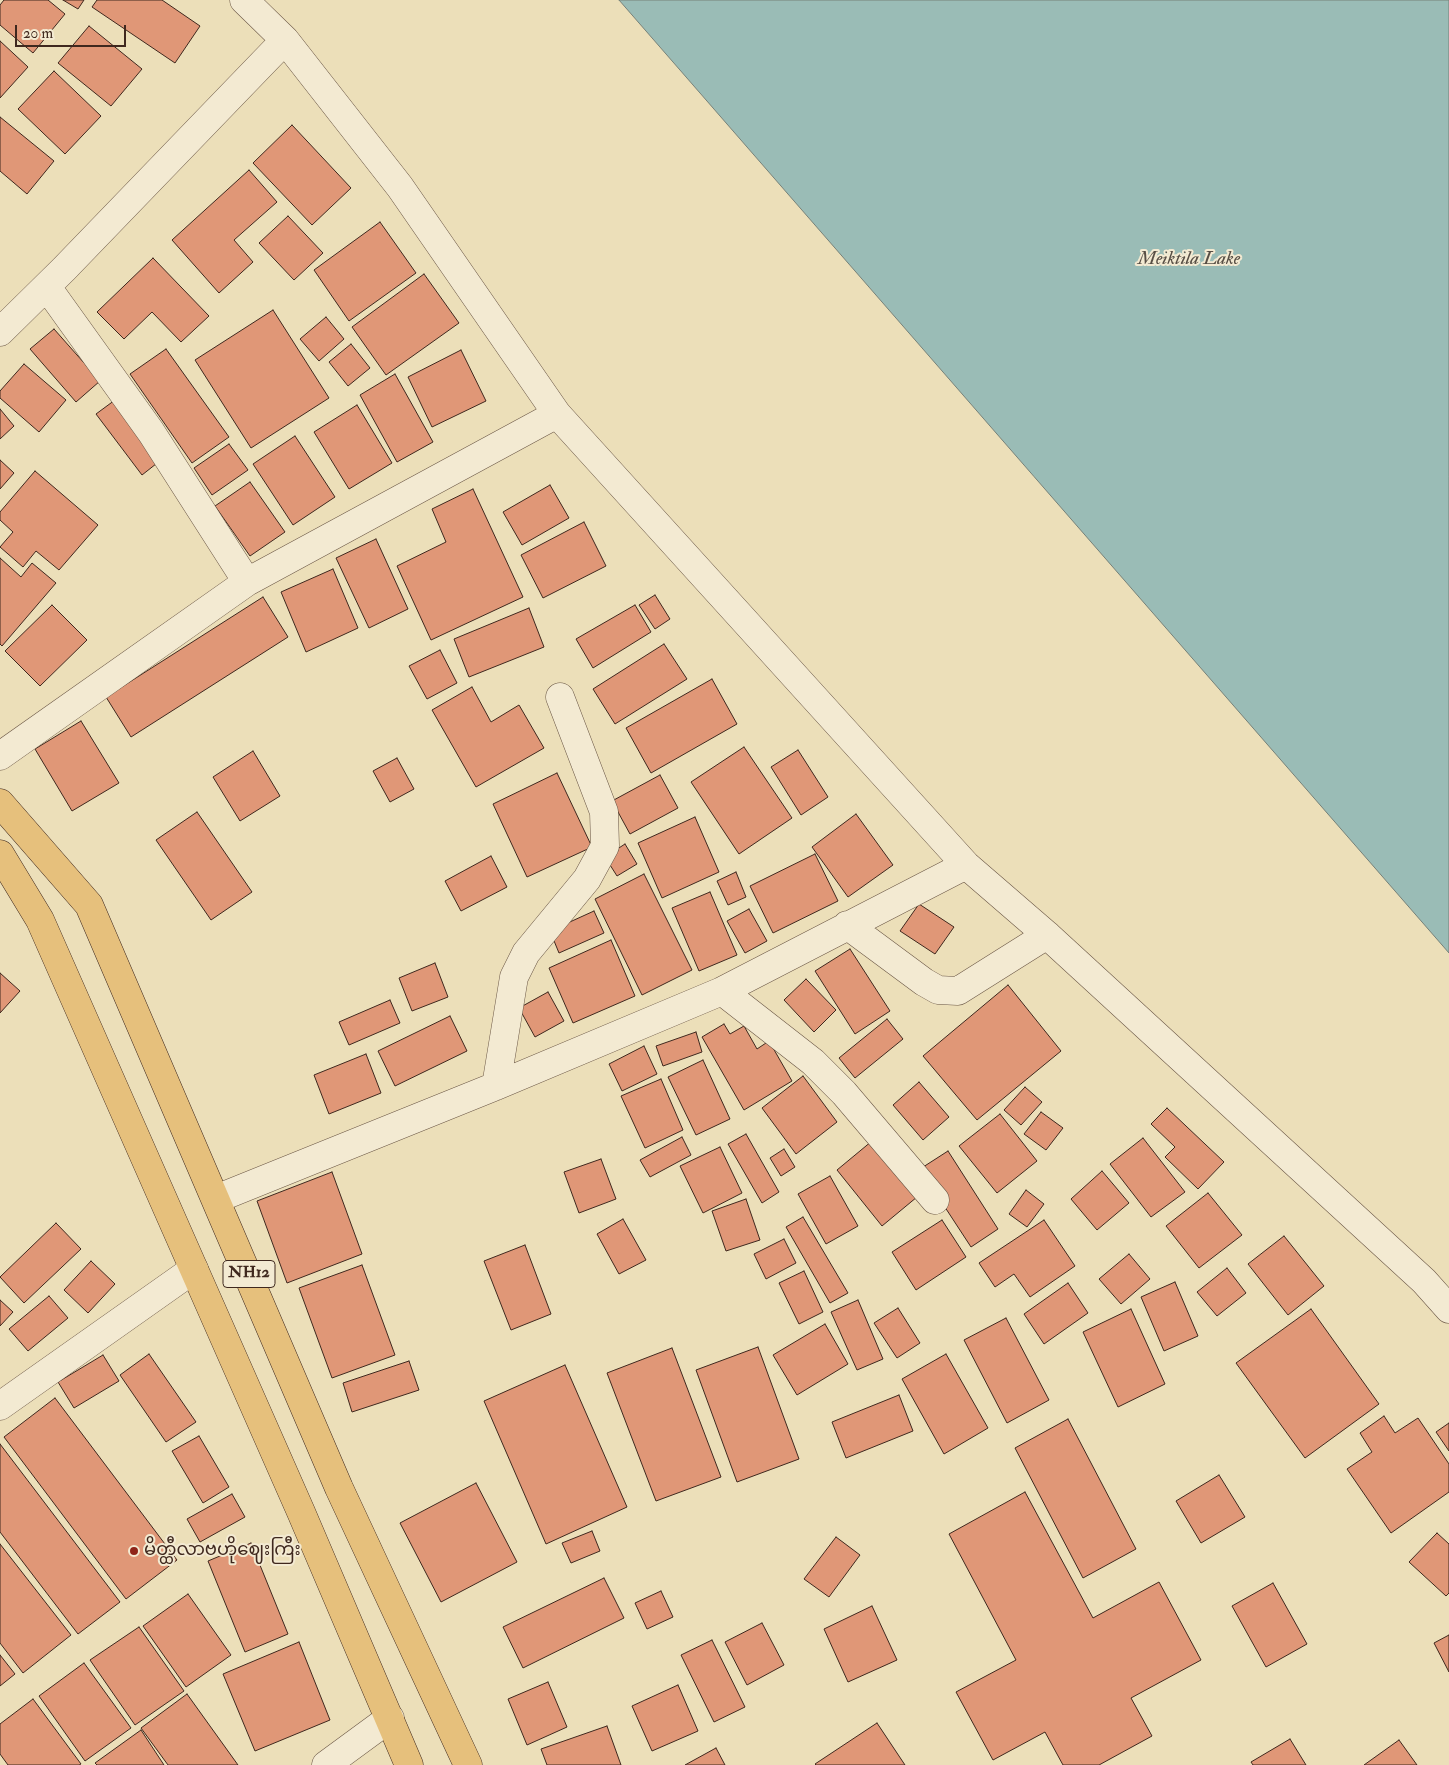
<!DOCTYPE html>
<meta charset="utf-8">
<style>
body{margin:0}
#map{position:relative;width:1449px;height:1765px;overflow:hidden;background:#ecdfb9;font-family:"IM FELL Double Pica",serif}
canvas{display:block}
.scale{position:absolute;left:15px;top:25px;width:111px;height:22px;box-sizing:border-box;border:2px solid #3f281e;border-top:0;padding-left:6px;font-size:15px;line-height:18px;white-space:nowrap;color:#3f281e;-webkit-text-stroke:4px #f3ead2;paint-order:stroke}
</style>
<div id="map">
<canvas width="1449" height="1765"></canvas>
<div class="scale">20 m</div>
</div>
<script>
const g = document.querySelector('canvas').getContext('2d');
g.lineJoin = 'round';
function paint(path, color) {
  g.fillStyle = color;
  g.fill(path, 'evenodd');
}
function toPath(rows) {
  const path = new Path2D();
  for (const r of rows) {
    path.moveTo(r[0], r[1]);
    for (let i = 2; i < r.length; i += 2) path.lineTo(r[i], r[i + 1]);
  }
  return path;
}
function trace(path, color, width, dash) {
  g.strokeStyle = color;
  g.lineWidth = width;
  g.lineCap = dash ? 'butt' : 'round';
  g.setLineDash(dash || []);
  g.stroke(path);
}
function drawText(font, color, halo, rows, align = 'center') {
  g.font = font + ' "IM FELL Double Pica","Noto Sans Myanmar",serif';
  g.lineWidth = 4;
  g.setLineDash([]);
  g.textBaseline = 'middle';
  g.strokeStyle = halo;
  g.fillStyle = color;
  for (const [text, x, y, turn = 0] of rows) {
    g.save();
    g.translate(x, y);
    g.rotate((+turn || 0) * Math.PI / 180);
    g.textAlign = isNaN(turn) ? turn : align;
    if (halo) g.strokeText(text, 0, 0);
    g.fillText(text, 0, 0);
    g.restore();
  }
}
const water = toPath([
 [619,0,1449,0,1449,953,619,0]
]);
const building = toPath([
 [4,0,48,0,65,14,33,53,0,25,0,5,4,0],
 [63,0,84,0,78,9,63,0],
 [97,0,162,0,200,26,175,63,92,7,97,0],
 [89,26,142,69,111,106,58,63,89,26],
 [0,41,28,67,0,98,0,41],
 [54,71,101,116,65,154,18,109,54,71],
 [0,117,54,161,27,194,0,171,0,117],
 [292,125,351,188,312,225,253,163,292,125],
 [249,170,277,202,234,240,253,262,219,293,172,240,249,170],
 [288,216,323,253,294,280,259,243,288,216],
 [380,222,416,273,349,321,314,270,380,222],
 [153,258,209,316,181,342,152,312,124,339,97,312,153,258],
 [424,274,459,323,386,375,352,327,424,274],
 [273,310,329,398,251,448,195,360,273,310],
 [326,317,344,339,319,361,300,339,326,317],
 [54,329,100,381,76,402,30,349,54,329],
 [351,344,370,368,348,386,329,362,351,344],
 [166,349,229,437,192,463,130,374,166,349],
 [461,350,486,401,432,427,408,377,461,350],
 [24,364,66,400,39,432,0,398,0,391,24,364],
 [395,374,433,442,397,462,360,395,395,374],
 [115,400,161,460,142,475,96,414,115,400],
 [357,405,392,463,349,489,314,432,357,405],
 [0,409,14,426,0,439,0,409],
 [295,436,335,497,293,525,253,464,295,436],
 [229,444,248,470,212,495,194,468,229,444],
 [0,460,14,473,0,489,0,460],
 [35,471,98,525,59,570,36,551,23,567,0,547,13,532,0,520,0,512,35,471],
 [250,482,285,532,250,556,215,506,250,482],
 [550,485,569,518,522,545,503,512,550,485],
 [473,489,523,597,431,640,397,566,446,542,432,509,473,489],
 [584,522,606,566,543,598,521,555,584,522],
 [376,539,408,609,369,628,336,558,376,539],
 [0,558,21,577,32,563,56,583,2,646,0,644,0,558],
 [333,569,358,628,306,652,281,592,333,569],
 [655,595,670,619,655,629,639,605,655,595],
 [263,597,288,637,131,737,106,697,263,597],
 [52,605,87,640,40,686,5,651,52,605],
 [635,605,651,632,593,668,576,639,635,605],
 [529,608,544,647,469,677,454,639,529,608],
 [664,644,687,679,615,724,593,689,664,644],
 [440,650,457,683,427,699,409,666,440,650],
 [712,679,737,724,651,773,626,728,712,679],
 [472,687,491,722,519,705,544,748,476,787,432,710,472,687],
 [81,721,119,783,72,811,35,749,81,721],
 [744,747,792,818,739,854,691,782,744,747],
 [798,750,828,797,801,815,771,767,798,750],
 [253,751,280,796,240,821,213,777,253,751],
 [397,758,414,789,390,802,373,771,397,758],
 [557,773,592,847,527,877,493,804,557,773],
 [660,775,678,808,630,834,612,801,660,775],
 [197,812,252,892,211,920,156,840,197,812],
 [856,814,893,865,848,897,812,847,856,814],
 [695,817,719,872,662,898,638,843,695,817],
 [625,844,637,864,617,876,605,857,625,844],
 [815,854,838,901,773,933,750,886,815,854],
 [491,856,507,887,461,911,445,881,491,856],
 [736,872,746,897,728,905,717,881,736,872],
 [644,874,692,970,642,995,595,899,644,874],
 [710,892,737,955,699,971,672,908,710,892],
 [919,904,954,927,935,954,900,931,919,904],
 [749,909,767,941,745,953,727,921,749,909],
 [594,911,604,933,559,953,550,931,594,911],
 [611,940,635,996,573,1023,549,968,611,940],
 [850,949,890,1011,855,1034,815,971,850,949],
 [435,963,448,997,412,1011,399,978,435,963],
 [0,973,20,991,0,1013,0,973],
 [806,979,836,1010,814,1032,784,1000,806,979],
 [1008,985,1061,1051,977,1120,923,1056,1008,985],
 [548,992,564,1021,535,1037,519,1008,548,992],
 [390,1000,400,1023,349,1045,339,1022,390,1000],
 [450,1016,467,1051,395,1086,378,1051,450,1016],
 [887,1019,903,1039,855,1078,839,1058,887,1019],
 [724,1024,730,1034,744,1026,757,1049,769,1041,792,1081,744,1110,702,1037,724,1024],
 [696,1032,702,1052,663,1066,656,1046,696,1032],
 [644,1046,657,1074,622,1091,609,1064,644,1046],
 [366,1054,381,1093,329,1114,314,1075,366,1054],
 [703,1060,730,1119,696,1135,668,1077,703,1060],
 [803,1076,837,1122,796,1154,762,1108,803,1076],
 [661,1079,683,1130,645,1148,621,1096,661,1079],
 [919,1082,949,1117,923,1140,893,1105,919,1082],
 [1025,1087,1042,1102,1021,1125,1004,1110,1025,1087],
 [1167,1108,1224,1162,1198,1189,1165,1157,1175,1147,1151,1124,1167,1108],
 [1041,1112,1063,1128,1046,1150,1024,1134,1041,1112],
 [1000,1114,1037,1161,997,1193,959,1146,1000,1114],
 [746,1134,779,1192,762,1203,728,1144,746,1134],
 [682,1137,691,1155,650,1177,640,1160,682,1137],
 [1143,1138,1185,1192,1151,1217,1110,1164,1143,1138],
 [872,1141,917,1197,882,1226,837,1170,872,1141],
 [720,1147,742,1193,703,1213,680,1166,720,1147],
 [784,1149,795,1167,781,1176,770,1158,784,1149],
 [948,1151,998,1229,971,1247,920,1169,948,1151],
 [601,1159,616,1199,579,1213,564,1172,601,1159],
 [1102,1171,1129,1203,1097,1230,1071,1199,1102,1171],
 [332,1172,362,1254,287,1283,257,1201,332,1172],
 [830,1176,858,1226,826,1244,798,1194,830,1176],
 [1026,1190,1044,1204,1027,1227,1009,1214,1026,1190],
 [1208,1193,1242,1235,1199,1268,1166,1226,1208,1193],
 [746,1199,760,1240,726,1251,712,1211,746,1199],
 [803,1217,848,1293,830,1303,786,1227,803,1217],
 [623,1219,646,1260,619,1274,597,1234,623,1219],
 [942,1220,966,1257,916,1290,892,1252,942,1220],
 [1044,1220,1075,1266,1030,1297,1014,1274,995,1287,979,1263,1044,1220],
 [56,1223,81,1249,24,1303,0,1277,56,1223],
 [1284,1236,1324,1286,1288,1315,1248,1264,1284,1236],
 [784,1239,796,1263,766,1279,754,1254,784,1239],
 [525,1245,551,1314,511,1330,484,1261,525,1245],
 [1129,1254,1150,1279,1121,1304,1099,1279,1129,1254],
 [91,1261,115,1284,88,1313,64,1290,91,1261],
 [362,1265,395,1355,332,1378,299,1288,362,1265],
 [1227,1268,1246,1293,1217,1316,1197,1292,1227,1268],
 [804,1271,823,1312,799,1324,779,1283,804,1271],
 [1175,1282,1198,1336,1164,1351,1141,1297,1175,1282],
 [1068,1283,1088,1313,1044,1344,1024,1314,1068,1283],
 [49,1296,68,1318,28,1351,9,1329,49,1296],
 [0,1300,13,1312,0,1326,0,1300],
 [858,1300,883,1359,857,1370,831,1312,858,1300],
 [898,1308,920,1343,897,1358,874,1323,898,1308],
 [1131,1309,1165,1384,1118,1407,1083,1332,1131,1309],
 [1311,1309,1379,1404,1305,1458,1236,1363,1311,1309],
 [1006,1318,1049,1400,1007,1423,964,1340,1006,1318],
 [825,1324,848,1364,797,1395,773,1355,825,1324],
 [758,1347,799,1459,737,1482,696,1370,758,1347],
 [672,1348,721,1477,656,1501,607,1373,672,1348],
 [149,1354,196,1422,166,1442,120,1375,149,1354],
 [946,1354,988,1428,944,1454,902,1379,946,1354],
 [103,1355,119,1381,74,1408,58,1382,103,1355],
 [409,1361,419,1390,352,1412,343,1383,409,1361],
 [565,1365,627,1507,546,1544,484,1401,565,1365],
 [899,1395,913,1431,846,1458,832,1422,899,1395],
 [55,1398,177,1560,126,1599,4,1437,55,1398],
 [1384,1416,1395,1433,1418,1418,1449,1464,1449,1492,1391,1533,1347,1469,1372,1452,1360,1433,1384,1416],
 [1068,1419,1136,1549,1083,1578,1015,1448,1068,1419],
 [1449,1423,1449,1451,1436,1432,1449,1423],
 [199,1436,229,1487,203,1503,172,1451,199,1436],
 [0,1444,120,1602,78,1634,0,1532,0,1444],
 [1219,1475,1245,1517,1201,1543,1176,1501,1219,1475],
 [476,1483,517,1562,441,1602,400,1523,476,1483],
 [1025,1492,1093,1618,1159,1582,1201,1660,1131,1698,1152,1736,1099,1765,1063,1765,1045,1732,993,1760,956,1692,1016,1660,949,1534,1025,1492],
 [232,1494,245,1517,200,1542,187,1519,232,1494],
 [592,1531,600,1551,571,1563,562,1543,592,1531],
 [1437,1533,1449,1544,1449,1593,1446,1596,1409,1562,1437,1533],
 [836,1537,860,1555,829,1597,804,1579,836,1537],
 [251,1543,288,1634,245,1652,208,1561,251,1543],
 [0,1544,71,1635,23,1673,0,1643,0,1544],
 [604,1578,624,1618,523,1668,503,1627,604,1578],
 [1273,1583,1307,1644,1266,1667,1232,1606,1273,1583],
 [661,1591,673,1617,647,1629,635,1603,661,1591],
 [188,1594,231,1655,186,1687,143,1626,188,1594],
 [872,1606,897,1660,848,1682,824,1629,872,1606],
 [762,1623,784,1665,747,1685,725,1642,762,1623],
 [139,1627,184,1691,135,1725,90,1660,139,1627],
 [1449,1635,1449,1672,1434,1643,1449,1635],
 [712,1640,745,1707,714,1722,681,1655,712,1640],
 [299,1642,330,1720,255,1751,223,1674,299,1642],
 [0,1655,15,1674,0,1686,0,1655],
 [84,1663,131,1728,85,1761,39,1696,84,1663],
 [548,1682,567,1727,527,1745,508,1699,548,1682],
 [678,1685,698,1731,652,1751,632,1706,678,1685],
 [187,1694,238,1765,168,1765,141,1728,187,1694],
 [33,1699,81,1764,79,1765,8,1765,0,1754,0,1724,33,1699],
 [877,1723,905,1765,816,1765,815,1764,877,1723],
 [607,1726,621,1765,547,1765,541,1749,607,1726],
 [141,1730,164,1765,97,1765,95,1763,141,1730],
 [1290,1739,1306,1765,1253,1765,1251,1762,1290,1739],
 [1399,1740,1417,1765,1364,1765,1399,1740],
 [716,1748,725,1765,685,1765,716,1748]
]);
const minor = toPath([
 [244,0,285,40,400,187,557,414,966,865,1047,935,1424,1281,1449,1309],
 [47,287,151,432,247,582],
 [0,332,64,269,285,40],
 [0,756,247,582,557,414],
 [847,925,924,982,938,990,958,991,1047,935],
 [722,991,813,1062,844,1093,935,1200],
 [496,1086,514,977,526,953,587,879,605,846,604,812,560,697],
 [216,1199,496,1086,722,991,966,865],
 [0,1406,194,1269],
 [326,1765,390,1718]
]);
const highway = toPath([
 [0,803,89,905,339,1488,468,1765],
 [0,854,40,920,301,1512,409,1765]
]);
const markers = [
 [134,1551,5,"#8f2418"]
];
const shields = [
 [249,1274,52]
];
const shieldNames = [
 ["NH12",249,1274]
];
const poiNames = [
 ["မိတ္ထီလာဗဟိုဈေးကြီး",144,1551]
];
const waterNames = [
 ["Meiktila Lake",1189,260]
];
paint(water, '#9abcb6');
trace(water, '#768179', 1);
paint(building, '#e09777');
trace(building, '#3f281e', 1);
trace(minor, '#6a5645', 29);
trace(highway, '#3f281e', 29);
trace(minor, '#f3ead2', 28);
trace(highway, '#e6c07c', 28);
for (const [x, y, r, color] of markers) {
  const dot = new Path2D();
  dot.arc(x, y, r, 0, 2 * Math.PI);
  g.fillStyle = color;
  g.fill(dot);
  trace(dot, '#f3ead2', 2);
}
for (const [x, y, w] of shields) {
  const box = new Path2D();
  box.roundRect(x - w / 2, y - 13.5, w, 27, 4);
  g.fillStyle = '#f3ead2';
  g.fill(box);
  trace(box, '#3f281e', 1);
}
drawText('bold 16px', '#3f281e', null, shieldNames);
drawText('18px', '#3f281e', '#f3ead2', poiNames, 'left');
drawText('italic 19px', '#564d44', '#f3ead2', waterNames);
</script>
